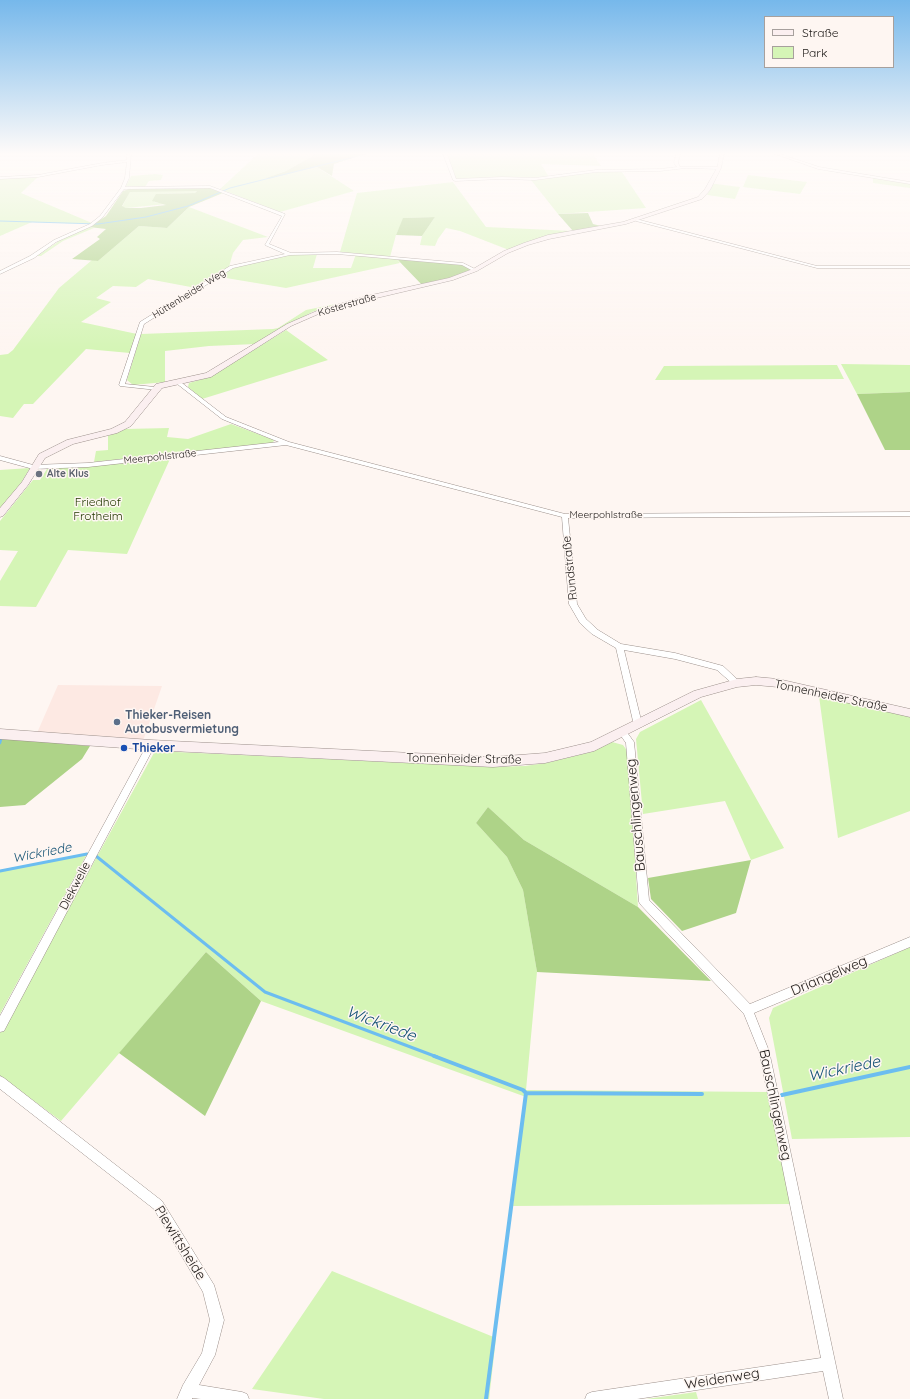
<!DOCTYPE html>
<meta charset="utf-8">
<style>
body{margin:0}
#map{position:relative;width:910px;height:1399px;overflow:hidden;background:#fef6f2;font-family:Quicksand,sans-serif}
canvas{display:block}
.legend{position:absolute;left:764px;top:16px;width:130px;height:52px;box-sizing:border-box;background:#fef6f2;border:1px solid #a7a09d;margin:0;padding:5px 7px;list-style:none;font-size:12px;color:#24201e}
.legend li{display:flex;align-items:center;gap:8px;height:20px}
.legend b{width:20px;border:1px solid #a7a09d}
</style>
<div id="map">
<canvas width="910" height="1399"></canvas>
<ul class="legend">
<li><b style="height:5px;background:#fbeff0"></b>Straße</li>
<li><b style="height:11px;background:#d5f5b6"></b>Park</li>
</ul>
</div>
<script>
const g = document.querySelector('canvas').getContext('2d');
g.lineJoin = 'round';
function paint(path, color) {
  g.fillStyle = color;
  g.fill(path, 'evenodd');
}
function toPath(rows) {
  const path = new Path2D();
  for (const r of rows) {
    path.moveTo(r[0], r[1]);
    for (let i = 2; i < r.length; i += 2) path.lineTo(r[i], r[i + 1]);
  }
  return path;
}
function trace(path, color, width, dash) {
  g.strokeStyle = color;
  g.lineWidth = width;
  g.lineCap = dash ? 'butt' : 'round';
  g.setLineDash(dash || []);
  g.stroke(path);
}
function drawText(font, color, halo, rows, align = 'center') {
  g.font = font + ' Quicksand,sans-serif';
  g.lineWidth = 3;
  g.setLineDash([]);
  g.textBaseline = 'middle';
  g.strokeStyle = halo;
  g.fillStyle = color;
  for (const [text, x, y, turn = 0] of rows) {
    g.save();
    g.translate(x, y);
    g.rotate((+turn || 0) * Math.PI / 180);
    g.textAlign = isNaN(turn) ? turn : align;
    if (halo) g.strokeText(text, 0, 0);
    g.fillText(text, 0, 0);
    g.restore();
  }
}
const commercial = toPath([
 [58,685,162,686,143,741,37,733]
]);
const green = toPath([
 [258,154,316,154,286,171,266,178,268,179,317,167,354,191,280,212,220,189],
 [447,154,593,154,601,166,541,164,549,177,462,180,456,179],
 [597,172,622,172,646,208,558,214,531,180],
 [155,174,163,175,161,180,149,181,145,187,126,186,131,176],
 [748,175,807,182,800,194,743,187],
 [39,176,21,193,92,223,90,224,32,222,0,236,0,179],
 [873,178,910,183,910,188,873,183],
 [453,182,486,227,573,231,548,236,509,250,460,231,446,228,438,239,435,246,420,245,422,236,435,217,404,218,396,235,390,257,340,252,357,193],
 [713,184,716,184,740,187,735,199,707,195],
 [130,191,197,191,195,193,157,194,154,202,167,204,126,208,122,207],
 [189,207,268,237,243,240,233,253,229,267,196,288,148,279,136,287,113,286,96,298,111,302,81,322,137,334,130,353,86,349,33,404,24,404,13,418,0,416,0,355,8,354,13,350,59,288,92,260,98,261,139,226,167,228],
 [89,227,94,228,63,241,41,256,37,256,59,241],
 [317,254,313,268,351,268,356,254,396,258,400,263,286,288,220,277,233,268,290,255],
 [336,304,312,312,256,344,209,346,165,351,165,382,133,385,127,380,141,334,273,329,278,328,306,310],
 [286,330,328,360,202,399,188,387,189,383,210,377],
 [841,364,910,365,910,392,857,394],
 [837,365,844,379,655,380,664,366],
 [231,424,274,440,273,443,94,462,96,451,108,450,108,436,125,429,169,428,167,437,188,439],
 [170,459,127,554,68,550,36,607,0,606,0,581,18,551,0,550,0,521,33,480,40,480,47,469],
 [30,468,21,483,0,510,0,470],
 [819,696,910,716,910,811,838,838],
 [701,700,784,848,751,860,725,801,643,814,636,739,640,732],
 [612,742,623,745,628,752,638,907,524,840,488,807,476,823,507,857,523,890,537,972,526,1090,768,1092,790,1204,513,1206,526,1097,261,1001,206,952,61,1121,0,1076,0,1033,155,751,493,767,525,766,546,763,591,752],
 [87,854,0,1014,0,870],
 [910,947,910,1137,792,1139,769,1018,773,1008],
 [332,1271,496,1338,489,1399,324,1399,252,1389],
 [696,1392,698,1399,646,1399]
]);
const forest = toPath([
 [316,154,365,154,334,164,332,176,317,167,268,179,266,178,286,171],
 [210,188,223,193,189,207,167,228,139,226,98,261,72,259,100,239,97,237,106,229,89,227,106,216,123,191,129,189],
 [197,191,195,193,156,194,152,201,166,205,141,208,126,208,122,206,130,192],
 [588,213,593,224,601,226,573,231,558,214],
 [435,217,422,236,396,235,403,218],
 [396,258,463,264,473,269,450,279,423,286],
 [910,392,910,450,885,450,857,394],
 [0,738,90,746,82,759,25,805,0,807],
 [488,807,524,840,638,907,711,981,537,972,523,890,507,857,476,823],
 [751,860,736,913,682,931,651,899,648,878],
 [206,952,261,1001,205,1116,119,1053]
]);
const streamFar3 = toPath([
 [0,221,98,224,146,217,188,206,230,188,366,154]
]);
const streamFar2 = toPath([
 [0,743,1,739]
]);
const streamFar1 = toPath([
 [96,856,265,992,437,1057],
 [0,871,87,854]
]);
const stream = toPath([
 [434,1056,523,1090,526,1093,702,1094],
 [782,1095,910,1067],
 [486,1399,526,1093]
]);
const street = toPath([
 [127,154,131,154,129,178,125,187,210,186,285,214,269,244,291,253,337,252,463,263,477,270,473,271,462,265,337,254,290,255,233,268,144,324,125,384,155,387,158,389,157,390,120,386,119,385,140,322,230,266,285,254,265,245,282,216,210,188,124,189,102,218,92,226,56,242,34,258,0,274,0,271,30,256,54,240,90,224,100,216,121,188,125,178,127,162,102,165,38,177,0,179,0,177,38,175,102,163,127,160,127,154],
 [443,154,447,154,456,179,502,177,535,178,596,170,660,169,677,167,674,163,676,154,680,154,678,163,680,167,719,167,721,168,719,169,686,168,660,171,596,172,535,180,502,179,455,181,453,180,443,154],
 [775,154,780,154,819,167,910,182,910,184,818,169,775,154],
 [636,219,817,266,910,266,910,268,817,268,636,221,636,219],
 [178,380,226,417,289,442,565,514,910,512,910,516,568,518,577,604,586,619,598,630,621,644,675,653,723,666,741,683,740,685,734,685,717,670,675,659,624,650,641,720,644,724,643,726,640,727,637,726,633,721,616,648,592,634,580,623,569,604,562,517,286,445,88,467,33,469,0,460,0,456,33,465,88,463,279,442,222,419,176,383,175,382,178,380],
 [623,730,626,731,634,742,649,900,750,1004,910,937,910,947,754,1013,769,1051,843,1399,829,1399,823,1371,637,1399,585,1399,587,1394,592,1392,821,1358,759,1051,744,1014,641,905,639,902,626,743,619,733,620,731,623,730],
 [151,742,154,743,155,745,154,747,4,1031,0,1032,0,1016,148,743,151,742],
 [0,1076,4,1078,162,1201,214,1285,224,1320,215,1355,199,1385,242,1392,247,1394,249,1399,201,1399,192,1398,192,1399,177,1399,183,1385,202,1353,210,1320,203,1292,154,1209,0,1089,0,1076]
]);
const secondary = toPath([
 [720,154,724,154,721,168,710,190,702,199,626,224,549,239,528,245,508,253,477,271,453,280,368,300,323,312,291,326,211,377,162,388,131,426,117,433,73,444,45,458,28,485,3,516,0,517,0,508,22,482,39,454,67,440,111,429,125,422,156,384,206,373,287,324,319,310,367,296,449,278,473,269,504,251,524,243,548,235,623,222,698,197,705,189,717,168,720,154],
 [756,677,778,679,910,709,910,717,778,687,756,685,737,687,701,697,594,751,545,763,493,767,151,750,0,739,0,729,151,740,493,757,545,753,591,742,694,691,737,679,756,677]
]);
const markers = [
 [39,474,4,"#6b7280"],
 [117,722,4,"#5c6f8a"],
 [124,748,4,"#1a4fb4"]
];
const farStreetnames = [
 ["Hüttenheider Weg",189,294,-32],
 ["Kösterstraße",347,305,-16],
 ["Meerpohlstraße",160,457,-6],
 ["Meerpohlstraße",606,515]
];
const farWorshipnames = [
 ["Alte Klus",47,474]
];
const parkNames = [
 ["Friedhof",98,502],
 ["Frotheim",98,516]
];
const streetNames = [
 ["Rundstraße",570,568,-96],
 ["Tonnenheider Straße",831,696,12],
 ["Tonnenheider Straße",464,759,1],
 ["Diekwelle",75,886,-62]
];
const serviceNames = [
 ["Thieker-Reisen",125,715],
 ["Autobusvermietung",125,729]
];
const transitNames = [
 ["Thieker",132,748]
];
const waterNames = [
 ["Wickriede",42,853,-11]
];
const nearStreetnames = [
 ["Bauschlingenweg",636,815,-95],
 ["Driangelweg",829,976,-23],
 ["Bauschlingenweg",775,1105,78],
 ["Piewittsheide",180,1243,58],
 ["Weidenweg",722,1379,-9]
];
const nearWaternames = [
 ["Wickriede",381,1024,21],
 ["Wickriede",844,1069,-12]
];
paint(commercial, '#fde9e3');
paint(green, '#d5f5b6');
paint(forest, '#aed388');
trace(streamFar3, '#6cbdf0', 1);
trace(streamFar2, '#6cbdf0', 2.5);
trace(streamFar1, '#6cbdf0', 3);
trace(stream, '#6cbdf0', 4);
trace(street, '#9c908b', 1);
trace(secondary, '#9c908b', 1);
paint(street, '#fff');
paint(secondary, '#fbeff0');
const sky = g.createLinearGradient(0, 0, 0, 350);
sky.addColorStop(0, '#76b8eb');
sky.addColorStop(0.44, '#fffbf9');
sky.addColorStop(1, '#fffbf900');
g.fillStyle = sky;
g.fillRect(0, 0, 910, 350);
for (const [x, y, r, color] of markers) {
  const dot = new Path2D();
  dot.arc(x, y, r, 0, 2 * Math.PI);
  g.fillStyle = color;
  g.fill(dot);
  trace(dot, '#fef6f2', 1.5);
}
drawText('10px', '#24201e', '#fef6f2', farStreetnames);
drawText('bold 10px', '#5b616d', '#fef6f2', farWorshipnames, 'left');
drawText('12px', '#243a02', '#fef6f2', parkNames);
drawText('12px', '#24201e', '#fef6f2', streetNames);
drawText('bold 12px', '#4e5e75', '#fef6f2', serviceNames, 'left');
drawText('bold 12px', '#164399', '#fef6f2', transitNames, 'left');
drawText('italic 13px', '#135274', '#fef6f2', waterNames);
drawText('14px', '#24201e', '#fef6f2', nearStreetnames);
drawText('italic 16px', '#135274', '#fef6f2', nearWaternames);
</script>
